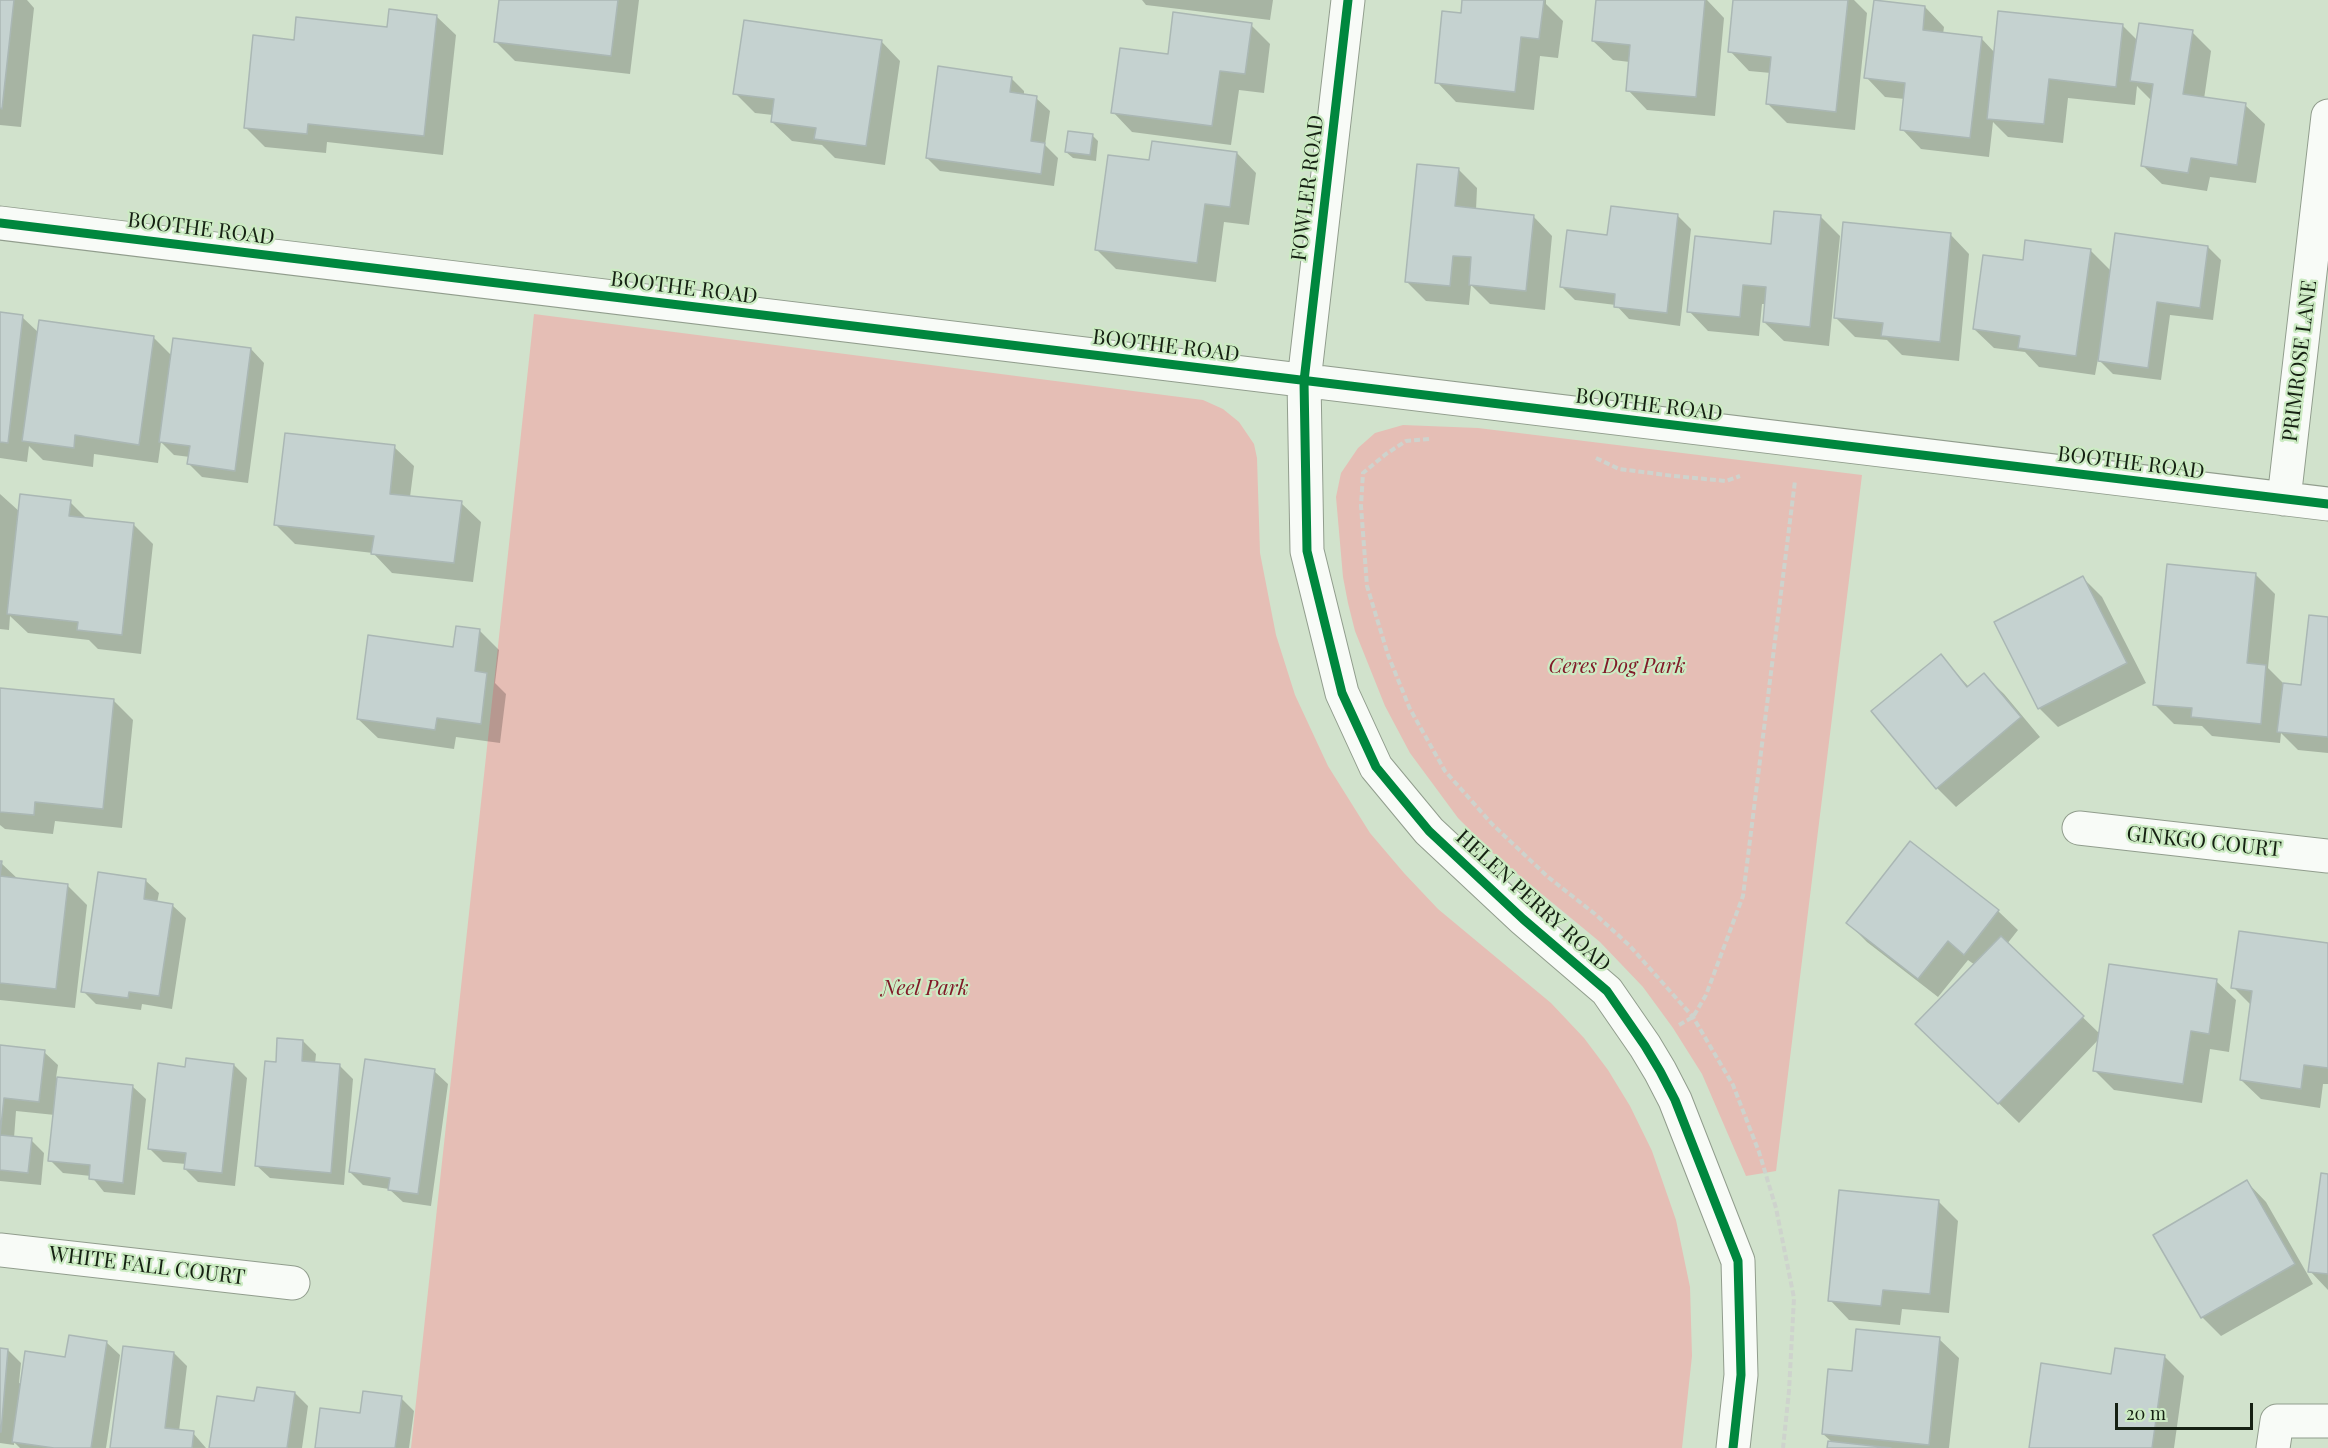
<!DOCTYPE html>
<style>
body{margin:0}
#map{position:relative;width:2328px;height:1448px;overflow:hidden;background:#d1e2cc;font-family:"Playfair Display",serif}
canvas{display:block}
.scale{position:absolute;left:2115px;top:1403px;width:138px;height:27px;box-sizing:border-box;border:3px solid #152012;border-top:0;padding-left:8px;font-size:18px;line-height:21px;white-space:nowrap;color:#152012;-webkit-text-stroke:4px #ccebc3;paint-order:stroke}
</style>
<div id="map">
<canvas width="2328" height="1448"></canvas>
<div class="scale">20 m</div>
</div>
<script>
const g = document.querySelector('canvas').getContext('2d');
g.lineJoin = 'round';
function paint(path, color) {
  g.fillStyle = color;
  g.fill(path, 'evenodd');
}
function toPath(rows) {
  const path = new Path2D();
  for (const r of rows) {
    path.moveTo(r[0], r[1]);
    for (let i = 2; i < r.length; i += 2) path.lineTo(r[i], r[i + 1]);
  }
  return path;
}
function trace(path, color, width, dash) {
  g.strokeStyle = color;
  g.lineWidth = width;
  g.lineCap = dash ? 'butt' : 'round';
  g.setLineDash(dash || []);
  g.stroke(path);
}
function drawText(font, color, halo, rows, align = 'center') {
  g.font = font + ' "Playfair Display",serif';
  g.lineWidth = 4.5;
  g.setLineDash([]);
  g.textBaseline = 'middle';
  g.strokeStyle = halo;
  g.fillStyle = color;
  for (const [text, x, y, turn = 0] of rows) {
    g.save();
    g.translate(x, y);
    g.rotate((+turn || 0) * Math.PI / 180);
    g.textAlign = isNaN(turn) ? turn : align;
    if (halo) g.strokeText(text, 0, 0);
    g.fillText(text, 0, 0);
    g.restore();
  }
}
const green = toPath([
 [534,314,1203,400,1223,409,1239,422,1254,444,1257,458,1260,553,1276,635,1295,695,1328,766,1370,833,1404,873,1438,909,1551,1003,1584,1038,1608,1070,1630,1106,1652,1151,1676,1220,1690,1287,1692,1356,1682,1448,411,1448],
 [1403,425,1478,428,1862,475,1776,1171,1746,1176,1702,1074,1673,1028,1643,987,1600,942,1497,857,1458,818,1410,753,1385,706,1355,631,1348,603,1343,577,1336,497,1341,473,1358,448,1375,433]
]);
const shadow = toPath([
 [0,0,27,0,34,8,21,127,0,125],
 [500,0,639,0,630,74,515,61,495,41],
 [1142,0,1273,0,1270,20,1146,5],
 [1463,0,1546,0,1546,4,1563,21,1558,58,1540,56,1534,110,1456,102,1437,82,1462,15],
 [1598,0,1707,0,1724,18,1715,116,1647,110,1628,90,1630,62,1613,60,1593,41],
 [1735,0,1854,0,1867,13,1855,130,1787,123,1768,104,1771,73,1749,71,1730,51],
 [1925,7,1944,27,1943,34,1981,38,1995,53,2122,25,2138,41,2192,32,2211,51,2204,99,2245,105,2265,124,2256,183,2210,177,2207,191,2162,184,2142,165,2152,101,2137,86,2135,105,2068,98,2063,143,2008,137,1993,122,1989,157,1921,149,1902,129,1905,99,1885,97,1866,77],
 [436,16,456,35,443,155,327,142,326,153,265,147,245,127,295,41,388,29],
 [1251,25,1270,44,1264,93,1239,90,1231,145,1132,132,1113,112,1169,56],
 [881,41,900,61,885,165,835,158,822,145,792,141,772,122,773,115,755,113,735,93],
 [1011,78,1024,91,1024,96,1036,98,1050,111,1045,145,1058,158,1054,186,940,171,927,158],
 [1092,135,1098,141,1096,161,1073,158,1066,152],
 [1237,153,1256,173,1249,225,1224,222,1216,282,1116,269,1097,250,1151,162],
 [1458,169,1477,188,1476,210,1533,216,1552,236,1545,310,1490,304,1471,285,1469,305,1426,301,1407,282],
 [1678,216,1691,229,1680,326,1629,319,1616,305,1575,300,1562,287,1608,237],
 [1821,217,1840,236,1829,346,1784,341,1764,322,1766,304,1762,304,1759,336,1708,331,1689,311,1772,245],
 [1950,234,1969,254,1959,361,1902,355,1887,340,1855,337,1836,318],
 [2208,247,2221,260,2213,320,2170,315,2161,380,2113,374,2098,359,2095,375,2039,367,2025,352,1994,348,1974,329,2024,262,2090,250,2112,272],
 [0,314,22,317,39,333,154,338,172,356,251,349,264,363,248,483,202,477,189,464,190,457,174,455,161,442,158,463,94,454,93,467,43,460,29,446,27,462,0,458],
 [394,447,414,466,410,497,461,503,481,522,473,582,392,573,373,553,295,544,276,525],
 [0,494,20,512,70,502,88,520,134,525,153,544,141,654,98,649,89,640,28,633,10,616,9,630,0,629],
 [2255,574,2275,594,2268,668,2284,684,2302,686,2328,618,2328,753,2298,750,2281,733,2280,743,2212,736,2202,726,2174,724,2154,704],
 [2083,578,2102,597,2146,683,2058,727,2039,708],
 [479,630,499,650,495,683,506,694,500,743,456,737,454,749,378,738,358,719],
 [1940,656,1969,687,1984,675,2004,694,2040,737,1956,807,1937,788],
 [0,689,114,701,133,720,122,828,55,821,53,834,5,829,0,825],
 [0,862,19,880,67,885,87,905,75,1008,0,1000],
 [145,880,159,893,157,903,172,905,186,918,172,1009,142,1004,141,1010,96,1004,83,991],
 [1998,911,2018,930,2007,944,2100,1034,2216,981,2236,1000,2229,1052,2210,1049,2202,1103,2114,1090,2095,1071,2099,1039,2019,1123,1937,1043,1975,965,1968,960,1938,997,1867,942,1848,923],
 [2328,944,2328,1084,2323,1084,2320,1108,2261,1099,2241,1080,2252,1006,2233,987],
 [303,1041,316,1054,315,1064,340,1066,353,1079,344,1185,270,1178,256,1165,277,1064],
 [0,1047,44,1052,58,1065,56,1078,132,1086,146,1099,135,1195,104,1192,91,1176,63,1173,50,1160,55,1115,16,1111,14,1138,31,1140,44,1153,41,1185,0,1181],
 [234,1065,247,1078,235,1186,198,1182,185,1169,186,1164,163,1162,150,1149,187,1068],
 [434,1071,448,1084,431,1206,403,1202,389,1189,363,1185,350,1172],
 [2328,1175,2328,1290,2310,1271],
 [2247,1182,2266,1202,2313,1284,2221,1336,2202,1317],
 [1938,1201,1958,1221,1949,1313,1902,1309,1900,1325,1849,1320,1830,1300],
 [1939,1339,1959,1358,1949,1448,1828,1448,1833,1443,1823,1434,1854,1373],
 [106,1342,120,1355,106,1448,20,1448,14,1442,14,1445,0,1443,0,1350,8,1350,21,1363,19,1383,22,1384,66,1359],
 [174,1353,187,1366,179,1431,193,1433,206,1448,112,1448],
 [2165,1357,2184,1376,2174,1448,2031,1448,2113,1375],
 [295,1393,308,1406,302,1448,211,1448,256,1403],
 [401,1398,414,1411,409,1448,316,1448,361,1415]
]);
const building = toPath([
 [0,0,14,0,2,109,0,108,0,0],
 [499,0,618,0,611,56,494,42,499,0],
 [1462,0,1544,0,1539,39,1521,37,1515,92,1435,83,1442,11,1461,13,1462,0],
 [1596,0,1705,0,1696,97,1626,91,1630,45,1592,41,1596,0],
 [1733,0,1848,0,1836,112,1766,104,1771,57,1728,52,1733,0],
 [1874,0,1925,6,1923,30,1982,37,1970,138,1900,130,1905,83,1864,78,1874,0],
 [389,9,437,15,424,136,308,124,307,134,244,128,253,35,294,40,296,17,387,27,389,9],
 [1998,11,2123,24,2116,87,2049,79,2044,124,1987,119,1998,11],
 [1173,12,1252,23,1245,74,1220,71,1212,126,1111,113,1120,48,1168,54,1173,12],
 [744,20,882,40,866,146,814,139,816,128,771,122,774,99,733,94,744,20],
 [2139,23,2193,30,2183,94,2246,103,2237,165,2191,158,2188,173,2141,166,2153,84,2130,81,2139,23],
 [938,66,1012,77,1010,92,1037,96,1031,141,1045,143,1041,174,926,158,938,66],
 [1068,131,1093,134,1090,155,1065,152,1068,131],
 [1152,141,1237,152,1230,207,1205,204,1197,263,1095,250,1108,155,1149,160,1152,141],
 [1417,164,1459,168,1455,206,1534,215,1526,291,1469,285,1471,257,1453,256,1450,286,1405,282,1417,164],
 [1611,206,1678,214,1667,313,1614,307,1615,294,1560,287,1567,230,1607,235,1611,206],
 [1774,211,1821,215,1810,327,1763,322,1766,287,1743,285,1740,317,1687,312,1695,236,1771,244,1774,211],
 [1843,222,1951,233,1940,342,1881,336,1883,323,1834,318,1843,222],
 [2115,233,2208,246,2200,308,2157,302,2148,368,2098,361,2115,233],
 [2025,240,2091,249,2076,356,2018,348,2020,336,1973,329,1983,255,2023,260,2025,240],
 [0,312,23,315,8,443,0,442,0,312],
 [39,320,154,336,139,445,75,435,74,448,22,441,39,320],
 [173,338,251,348,235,471,187,464,190,446,159,442,173,338],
 [285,433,395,445,390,494,462,501,454,563,371,554,374,536,274,525,285,433],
 [20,494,71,500,69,516,134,523,122,635,77,630,78,622,7,614,20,494],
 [2167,564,2256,573,2247,663,2266,665,2261,724,2191,717,2192,708,2153,705,2167,564],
 [2083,576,2127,663,2038,709,1994,622,2083,576],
 [2309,615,2328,617,2328,737,2277,732,2283,683,2301,685,2309,615],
 [456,626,480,629,475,671,487,673,481,724,437,718,435,730,357,719,368,635,453,647,456,626],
 [1941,654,1967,687,1984,673,2021,717,1936,789,1871,711,1941,654],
 [0,688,114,699,103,809,35,802,34,815,0,812,0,688],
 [1910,841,1999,910,1964,955,1948,941,1918,979,1846,923,1910,841],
 [0,861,2,861,0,876,68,884,56,989,0,983,0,861],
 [98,872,146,879,144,899,173,904,159,996,129,992,128,998,81,992,98,872],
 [2239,931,2328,943,2328,1068,2304,1065,2301,1089,2240,1080,2252,991,2231,988,2239,931],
 [2001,936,2084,1016,1998,1104,1915,1024,2001,936],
 [2109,964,2217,979,2209,1034,2191,1031,2183,1084,2093,1071,2109,964],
 [277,1038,303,1040,302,1061,340,1064,331,1173,255,1166,265,1061,276,1062,277,1038],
 [0,1045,45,1050,39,1102,4,1098,0,1135,0,1045],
 [186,1058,234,1064,222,1173,184,1169,186,1153,148,1149,158,1063,185,1067,186,1058],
 [365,1059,435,1069,418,1194,388,1190,390,1178,349,1172,365,1059],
 [57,1077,133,1085,123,1183,89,1179,90,1165,48,1161,57,1077],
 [0,1135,32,1138,28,1173,0,1170,0,1135],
 [2321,1173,2328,1174,2328,1274,2308,1272,2321,1173],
 [2247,1180,2295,1264,2201,1318,2153,1235,2247,1180],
 [1839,1190,1939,1200,1930,1294,1883,1290,1881,1306,1828,1301,1839,1190],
 [1856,1329,1940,1337,1929,1445,1822,1434,1828,1369,1852,1371,1856,1329],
 [69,1335,107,1341,91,1448,54,1448,12,1442,25,1351,65,1357,69,1335],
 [123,1346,174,1352,165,1428,194,1431,192,1448,110,1448,123,1346],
 [0,1348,8,1349,1,1432,0,1432,0,1348],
 [2115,1348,2165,1355,2152,1448,2029,1448,2041,1363,2111,1374,2115,1348],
 [257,1387,295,1392,287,1448,209,1448,217,1396,254,1401,257,1387],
 [363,1391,402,1396,395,1448,315,1448,320,1408,360,1413,363,1391],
 [1828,1441,1891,1448,1827,1448,1828,1441]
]);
const path = toPath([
 [1429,439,1406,441,1386,454,1363,473,1361,506,1367,586,1388,655,1410,709,1445,771,1492,824,1548,877,1595,914,1629,945,1693,1017,1733,1085,1759,1152,1776,1208,1794,1298,1789,1391,1783,1448],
 [1596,458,1619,469,1674,476,1726,481,1740,476],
 [1679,1025,1693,1017,1706,995,1743,896,1795,481]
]);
const minor = toPath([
 [1348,0,1304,381,1307,551,1342,693,1376,767,1429,831,1523,919,1607,991,1645,1046,1660,1071,1675,1100,1738,1261,1741,1375,1733,1448],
 [0,223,2328,504],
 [2284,499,2328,116],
 [2079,828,2328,856],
 [0,1250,293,1283],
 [2273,1448,2277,1421,2328,1421]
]);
const cycleway = toPath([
 [1348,0,1304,381,1307,551,1342,693,1376,767,1429,831,1523,919,1607,991,1645,1046,1660,1071,1675,1100,1738,1261,1741,1375,1733,1448],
 [0,223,2328,504]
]);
const streetNames = [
 ["FOWLER ROAD",1308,188,-83],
 ["BOOTHE ROAD",201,229,7],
 ["BOOTHE ROAD",684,288,7],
 ["BOOTHE ROAD",1166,346,7],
 ["PRIMROSE LANE",2300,361,-83],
 ["BOOTHE ROAD",1649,405,7],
 ["BOOTHE ROAD",2131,463,7],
 ["GINKGO COURT",2204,842,6],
 ["HELEN PERRY ROAD",1533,901,42],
 ["WHITE FALL COURT",147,1266,7]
];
const parkNames = [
 ["Ceres Dog Park",1617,666],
 ["Neel Park",925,988]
];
paint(green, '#e5beb5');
paint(shadow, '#0003');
paint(building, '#c5d2d0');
trace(building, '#aab7b4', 1.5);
trace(minor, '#919d8d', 35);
trace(path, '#ced3cd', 4, [6, 3]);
trace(minor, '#f8fbf7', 33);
trace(cycleway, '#00873e', 9);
drawText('21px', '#152012', '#ccebc3', streetNames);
drawText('italic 21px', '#811a28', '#ccebc3', parkNames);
</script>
